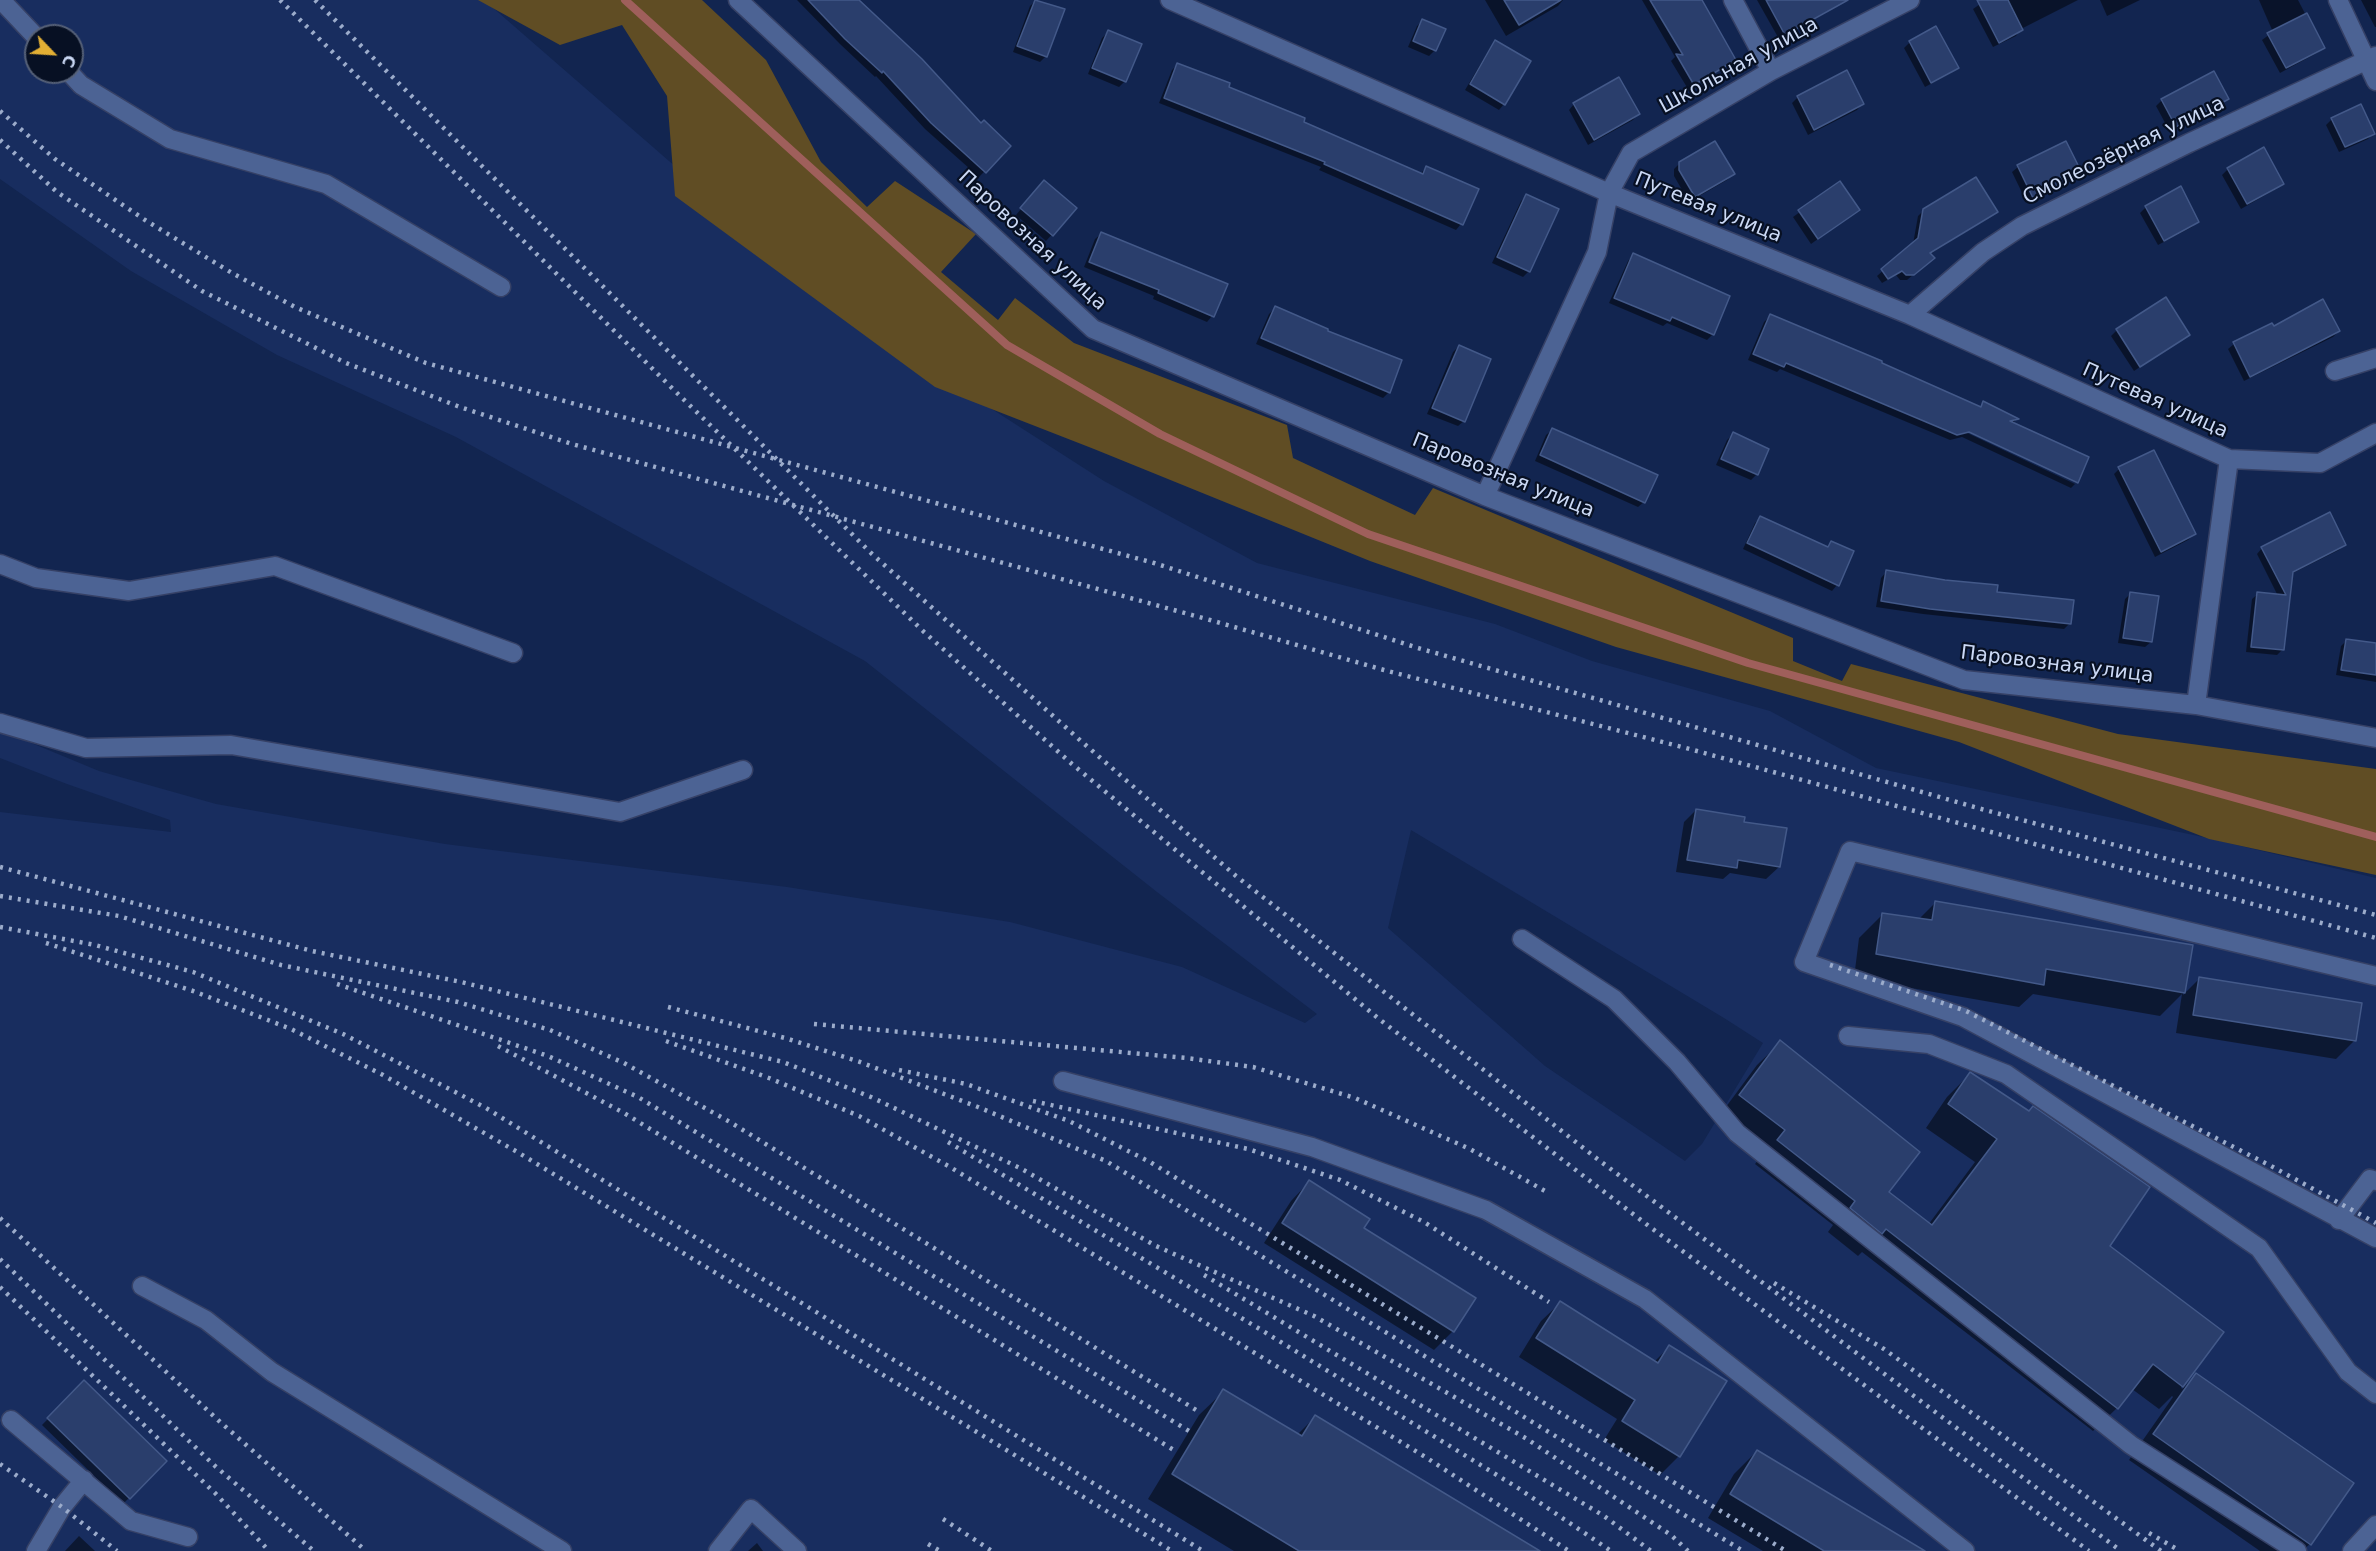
<!DOCTYPE html>
<meta charset="utf-8">
<style>
body{margin:0}
#map{position:relative;width:2376px;height:1551px;overflow:hidden;background:#122550;font-family:"DejaVu Sans",sans-serif}
canvas{display:block}
.north{position:absolute;left:24px;top:24px;width:60px;height:60px;box-sizing:border-box;background:#071023;border:2px solid #556077;border-radius:50%;rotate:115deg;font-size:16px;font-weight:700;line-height:24px;text-align:center;color:#cbd9f5}
.north::after{content:'';display:block;margin:auto;width:21px;height:27px;background:#e2af34;clip-path:polygon(50% 0,100% 100%,50% 72%,0 100%)}
</style>
<div id="map">
<canvas width="2376" height="1551"></canvas>
<div class="north">С</div>
</div>
<script>
const g = document.querySelector('canvas').getContext('2d');
g.lineJoin = 'round';
function paint(path, color) {
  g.fillStyle = color;
  g.fill(path, 'evenodd');
}
function toPath(rows) {
  const path = new Path2D();
  for (const r of rows) {
    path.moveTo(r[0], r[1]);
    for (let i = 2; i < r.length; i += 2) path.lineTo(r[i], r[i + 1]);
  }
  return path;
}
function trace(path, color, width, dash) {
  g.strokeStyle = color;
  g.lineWidth = width;
  g.lineCap = dash ? 'butt' : 'round';
  g.setLineDash(dash || []);
  g.stroke(path);
}
function drawText(font, color, halo, rows, align = 'center') {
  g.font = font + ' "DejaVu Sans",sans-serif';
  g.lineWidth = 4.5;
  g.setLineDash([]);
  g.textBaseline = 'middle';
  g.strokeStyle = halo;
  g.fillStyle = color;
  for (const [text, x, y, turn = 0] of rows) {
    g.save();
    g.translate(x, y);
    g.rotate((+turn || 0) * Math.PI / 180);
    g.textAlign = isNaN(turn) ? turn : align;
    if (halo) g.strokeText(text, 0, 0);
    g.fillText(text, 0, 0);
    g.restore();
  }
}
const built = toPath([
 [0,0,484,0,777,255,917,361,1104,481,1257,563,1495,624,1592,661,1770,711,1876,768,2203,837,2376,878,2376,1551,0,1551,0,812,171,832,170,820,67,784,0,758,0,730,99,771,216,804,445,844,787,887,1010,922,1182,967,1305,1023,1317,1014,1157,892,865,661,456,437,277,355,131,271,0,179],
 [36,36,72,36,72,72,36,72],
 [1411,830,1724,1018,1763,1043,1702,1144,1685,1161,1545,1066,1388,928]
]);
const green = toPath([
 [478,0,702,0,766,60,821,162,867,207,895,181,976,234,941,272,998,320,1015,298,1074,343,1287,425,1293,458,1415,515,1433,488,1793,638,1793,661,1842,681,1851,664,2118,734,2376,769,2376,875,2209,839,1959,742,1616,647,1370,561,1094,449,935,387,675,196,667,96,622,25,560,45]
]);
const shadow = toPath([
 [797,0,856,0,980,125,1009,146,979,177,925,129,876,76,875,77,840,44],
 [1036,0,1063,10,1046,56,1040,62,1013,52,1030,6],
 [1485,0,1563,0,1558,6,1506,36],
 [1642,0,1700,0,1734,60,1729,65,1688,89,1671,61,1675,57],
 [1757,0,1829,0,1830,8,1824,14,1779,39],
 [1986,0,2078,0,2021,29,2016,36,1993,47,1973,9],
 [2100,0,2140,0,2107,16],
 [2259,0,2298,0,2323,48,2317,53,2280,73,2262,40,2273,32],
 [2361,0,2376,0,2376,27,2375,27],
 [1423,20,1435,50,1429,56,1408,47,1417,26],
 [1108,32,1125,81,1119,87,1088,74,1102,38],
 [1495,42,1504,104,1499,110,1465,90,1490,48],
 [1910,42,1957,68,1951,73,1925,87,1904,48],
 [1178,64,1302,123,1421,173,1427,167,1477,190,1461,224,1456,230,1319,170,1321,167,1159,103,1172,70],
 [1798,97,1862,104,1857,110,1808,135,1792,103],
 [2227,99,2221,104,2170,132,2156,106,2162,100],
 [1574,104,1638,114,1633,120,1588,145,1569,110],
 [2332,119,2373,133,2368,139,2339,152,2326,125],
 [2066,143,2081,173,2075,179,2027,203,2012,172,2018,167],
 [2264,150,2282,183,2276,189,2241,209,2222,175,2228,169],
 [1680,163,1733,174,1727,180,1689,202,1674,176,1674,169],
 [1840,183,1858,210,1811,244,1793,217],
 [1038,188,1075,209,1046,241,1016,215],
 [1526,196,1529,271,1523,277,1492,263,1521,201],
 [2146,207,2198,221,2192,227,2158,245,2140,213],
 [1924,210,1996,211,1990,217,1930,254,1927,263,1907,280,1900,280,1896,275,1882,283,1877,276,1913,244,1918,216],
 [1101,234,1226,285,1212,316,1207,322,1153,299,1154,296,1084,267,1095,239],
 [1633,255,1713,334,1707,340,1667,323,1663,326,1609,303,1628,261],
 [1275,308,1389,392,1383,398,1256,344,1269,314],
 [1770,316,1979,408,1984,403,2016,419,2012,424,2087,458,2076,483,1963,427,1961,430,2075,484,2071,488,1962,437,1950,440,1780,369,1777,372,1748,360,1764,322],
 [2272,325,2273,328,2339,331,2333,337,2244,381,2228,349,2234,344],
 [2117,330,2188,335,2134,371,2111,336],
 [1459,346,1464,421,1458,426,1427,414,1453,352],
 [1552,430,1644,502,1638,507,1535,461,1546,435],
 [1733,434,1767,450,1756,475,1751,480,1716,465,1727,440],
 [2119,469,2194,534,2188,540,2155,557,2114,474],
 [1761,517,1826,548,1831,542,1837,585,1832,591,1743,549,1755,523],
 [2344,544,2339,550,2291,574,2283,649,2277,655,2246,652,2252,599,2258,594,2278,596,2257,554,2262,548],
 [1886,572,1996,594,2070,623,2064,629,1923,614,1876,607,1881,578],
 [2131,593,2151,642,2145,647,2118,643,2125,599],
 [2347,640,2376,645,2376,682,2336,675,2341,646],
 [1696,810,1742,823,1779,867,1766,879,1730,873,1723,879,1676,872,1684,822],
 [1936,902,2192,946,2183,995,2200,978,2355,1040,2336,1059,2176,1033,2182,994,2160,1016,2033,994,2019,1007,1854,978,1859,938,1883,914,1918,920],
 [1781,1042,1887,1192,1928,1225,1975,1162,1926,1128,1947,1097,1970,1074,2108,1246,2222,1333,2181,1387,2182,1389,2196,1375,2310,1544,2302,1551,2260,1551,2129,1460,2173,1397,2172,1396,2159,1409,2132,1389,2117,1408,2093,1431,1862,1252,1858,1256,1828,1232,1833,1225,1755,1164,1763,1154,1717,1119,1757,1065],
 [1309,1182,1362,1228,1474,1299,1453,1331,1434,1350,1264,1243,1291,1201],
 [1560,1303,1654,1362,1669,1347,1725,1381,1679,1456,1660,1475,1604,1440,1617,1419,1519,1357,1541,1321],
 [84,1382,165,1461,123,1504,42,1425],
 [1224,1391,1297,1435,1315,1417,1537,1551,1234,1551,1148,1499,1199,1415],
 [1757,1451,1922,1551,1763,1551,1708,1518,1734,1474],
 [79,1536,95,1551,65,1551],
 [757,1543,763,1551,748,1551]
]);
const stream = toPath([
 [625,0,1007,345,1160,434,1368,534,1748,663,2376,837]
]);
const building = toPath([
 [808,0,859,0,922,59,981,123,984,120,1011,146,986,173,931,123,883,71,882,73,845,39,808,0],
 [1035,0,1065,9,1047,57,1017,46,1035,0],
 [1504,0,1561,0,1519,25,1504,0],
 [1650,0,1702,0,1736,60,1694,85,1676,54,1683,55,1650,0],
 [1766,0,1848,0,1785,35,1766,0],
 [1977,0,2008,0,2023,30,1999,43,1977,0],
 [2307,13,2325,48,2286,68,2267,33,2307,13],
 [1422,19,1446,29,1436,51,1413,41,1422,19],
 [1936,26,1959,68,1931,83,1909,41,1936,26],
 [1108,30,1142,44,1126,82,1092,68,1108,30],
 [1495,40,1531,61,1505,105,1470,84,1495,40],
 [1177,63,1230,83,1229,87,1305,118,1304,122,1423,174,1426,166,1479,189,1463,225,1324,164,1325,162,1164,98,1177,63],
 [1847,70,1864,104,1814,130,1797,96,1847,70],
 [2214,71,2229,99,2176,127,2161,99,2214,71],
 [1619,77,1640,114,1594,140,1573,103,1619,77],
 [2361,104,2375,134,2345,147,2331,118,2361,104],
 [1715,141,1735,174,1695,197,1679,170,1679,162,1715,141],
 [2066,141,2082,173,2033,198,2017,165,2066,141],
 [2264,147,2284,184,2247,204,2227,168,2264,147],
 [1976,177,1998,212,1930,253,1935,258,1914,275,1906,275,1902,271,1888,279,1881,269,1918,238,1923,209,1976,177],
 [1044,180,1077,208,1053,236,1020,208,1044,180],
 [1840,181,1860,210,1818,239,1798,210,1840,181],
 [2181,186,2199,222,2164,241,2145,206,2181,186],
 [1526,194,1559,209,1530,272,1497,257,1526,194],
 [1101,232,1228,284,1214,317,1158,293,1159,290,1089,262,1101,232],
 [1633,253,1730,296,1714,335,1672,317,1670,321,1614,298,1633,253],
 [2166,297,2190,335,2140,367,2116,329,2166,297],
 [2323,299,2340,331,2250,377,2233,342,2272,323,2274,326,2323,299],
 [1275,306,1328,329,1328,331,1402,360,1390,393,1261,338,1275,306],
 [1770,314,1882,361,1882,363,1981,407,1983,401,2019,419,2010,421,2089,457,2078,483,1969,432,1957,435,1786,363,1784,367,1753,354,1770,314],
 [1459,345,1491,359,1465,422,1432,408,1459,345],
 [1552,428,1658,475,1645,503,1540,455,1552,428],
 [1733,432,1769,449,1758,475,1721,459,1733,432],
 [2154,450,2196,534,2161,552,2118,467,2154,450],
 [2330,512,2346,545,2293,572,2284,650,2251,647,2257,592,2286,595,2261,547,2330,512],
 [1760,516,1828,547,1831,541,1854,551,1839,586,1747,543,1760,516],
 [1886,570,1945,580,1998,585,1997,592,2074,600,2071,624,1930,609,1881,601,1886,570],
 [2130,592,2159,596,2152,642,2123,638,2130,592],
 [2346,639,2376,643,2376,675,2341,670,2346,639],
 [1696,809,1745,817,1744,822,1787,828,1780,867,1738,860,1737,868,1687,860,1696,809],
 [1935,901,2193,945,2185,993,2046,969,2044,985,1876,954,1882,913,1932,920,1935,901],
 [2199,977,2362,1003,2356,1041,2193,1015,2199,977],
 [1780,1040,1920,1152,1889,1192,1932,1225,1997,1139,1948,1104,1970,1072,2029,1111,2033,1106,2150,1187,2110,1246,2224,1332,2183,1387,2153,1364,2118,1409,1886,1229,1882,1234,1850,1208,1855,1201,1777,1140,1785,1130,1739,1095,1780,1040],
 [1309,1180,1370,1219,1364,1228,1476,1298,1454,1332,1282,1223,1309,1180],
 [1560,1301,1658,1363,1669,1345,1727,1381,1680,1457,1622,1421,1635,1400,1536,1338,1560,1301],
 [2196,1373,2354,1483,2311,1545,2153,1434,2196,1373],
 [84,1380,167,1461,130,1499,47,1418,84,1380],
 [1223,1389,1302,1436,1315,1415,1540,1551,1299,1551,1172,1474,1223,1389],
 [1757,1450,1925,1551,1824,1551,1730,1494,1757,1450]
]);
const minor = toPath([
 [1,0,36,37],
 [738,0,1093,329,1485,496,1964,680,2196,705,2376,738],
 [1170,0,1609,193,1910,315,2229,459,2320,463,2376,433],
 [1733,0,1771,71],
 [2338,0,2376,81],
 [69,72,81,85,170,139,326,184,501,287],
 [1910,315,1983,252,2022,226,2189,143,2376,56],
 [2335,371,2376,358],
 [1485,496,1597,252,1609,193,1631,153,1771,71,1910,0],
 [0,564,36,578,129,591,275,566,513,653],
 [2196,705,2229,459],
 [0,723,86,748,231,745,620,812,743,770],
 [1522,939,1614,999,1677,1062,1737,1133,2131,1445,2297,1551],
 [2376,976,1850,851,1804,962,1963,1017,2376,1238],
 [1848,1036,1929,1044,2006,1074,2259,1248,2348,1372,2376,1394],
 [1063,1081,1312,1147,1486,1210,1645,1299,1965,1551],
 [2339,1220,2370,1179,2376,1181],
 [142,1286,206,1320,272,1372,562,1551],
 [11,1420,131,1521,188,1537],
 [36,1551,62,1507,84,1480],
 [718,1551,751,1509,797,1551],
 [2352,1551,2376,1525]
]);
const rail = toPath([
 [280,0,677,393,924,632,1072,764,1379,1019,1650,1227,2089,1551],
 [315,0,871,553,1081,741,1236,876,1600,1161,2121,1551],
 [0,111,55,159,145,220,232,273,295,307,426,363,1154,563,1418,648,1985,810,2376,915],
 [0,140,57,192,202,291,346,363,460,407,572,444,1210,620,1384,670,1686,748,2376,938],
 [0,867,312,951,461,982,783,1062,871,1097,1020,1168,1156,1246,1314,1316,1527,1439,1671,1535,1688,1551],
 [0,896,119,916,281,965,458,1002,550,1030,624,1063,730,1122,1201,1413],
 [0,927,95,945,193,972,343,1034,486,1108,1203,1551],
 [46,943,193,991,291,1029,383,1075,519,1153,1172,1551],
 [1830,965,1966,1011,2271,1166,2376,1223],
 [337,984,548,1056,638,1097,1189,1431],
 [668,1007,785,1038,860,1062,978,1107,1106,1161,1743,1551],
 [814,1024,1186,1058,1253,1067,1355,1098,1470,1149,1545,1191],
 [666,1041,769,1078,859,1116,950,1167,1427,1458,1569,1551],
 [498,1046,624,1113,1177,1452],
 [899,1070,966,1084,1069,1121,1150,1162,1786,1551],
 [1033,1101,1248,1149,1340,1180,1424,1222,1549,1302],
 [948,1142,1258,1328,1518,1488,1611,1551],
 [0,1218,218,1420,366,1551],
 [0,1259,215,1466,314,1551],
 [1204,1275,1604,1516,1651,1551],
 [1774,1283,1884,1349,2161,1551],
 [0,1287,216,1494,269,1551],
 [0,1464,62,1507,117,1551],
 [943,1519,992,1551],
 [2149,1533,2180,1551],
 [928,1544,940,1551]
]);
const streetNames = [
 ["Школьная улица",1739,66,-29],
 ["Смолеозёрная улица",2124,151,-26],
 ["Путевая улица",1708,208,22],
 ["Паровозная улица",1032,241,43],
 ["Путевая улица",2155,401,24],
 ["Паровозная улица",1503,476,22],
 ["Паровозная улица",2057,665,7]
];
paint(built, '#182d5f');
paint(green, '#604d24');
paint(shadow, '#0007');
trace(stream, '#9f5f5b', 8);
paint(building, '#2a3e6c');
trace(building, '#435989', 1.5);
trace(minor, '#364166', 21);
trace(minor, '#4c6394', 18);
trace(rail, '#9caccb', 4.5, [3, 6]);
drawText('20px', '#cbd9f5', '#071023', streetNames);
</script>
